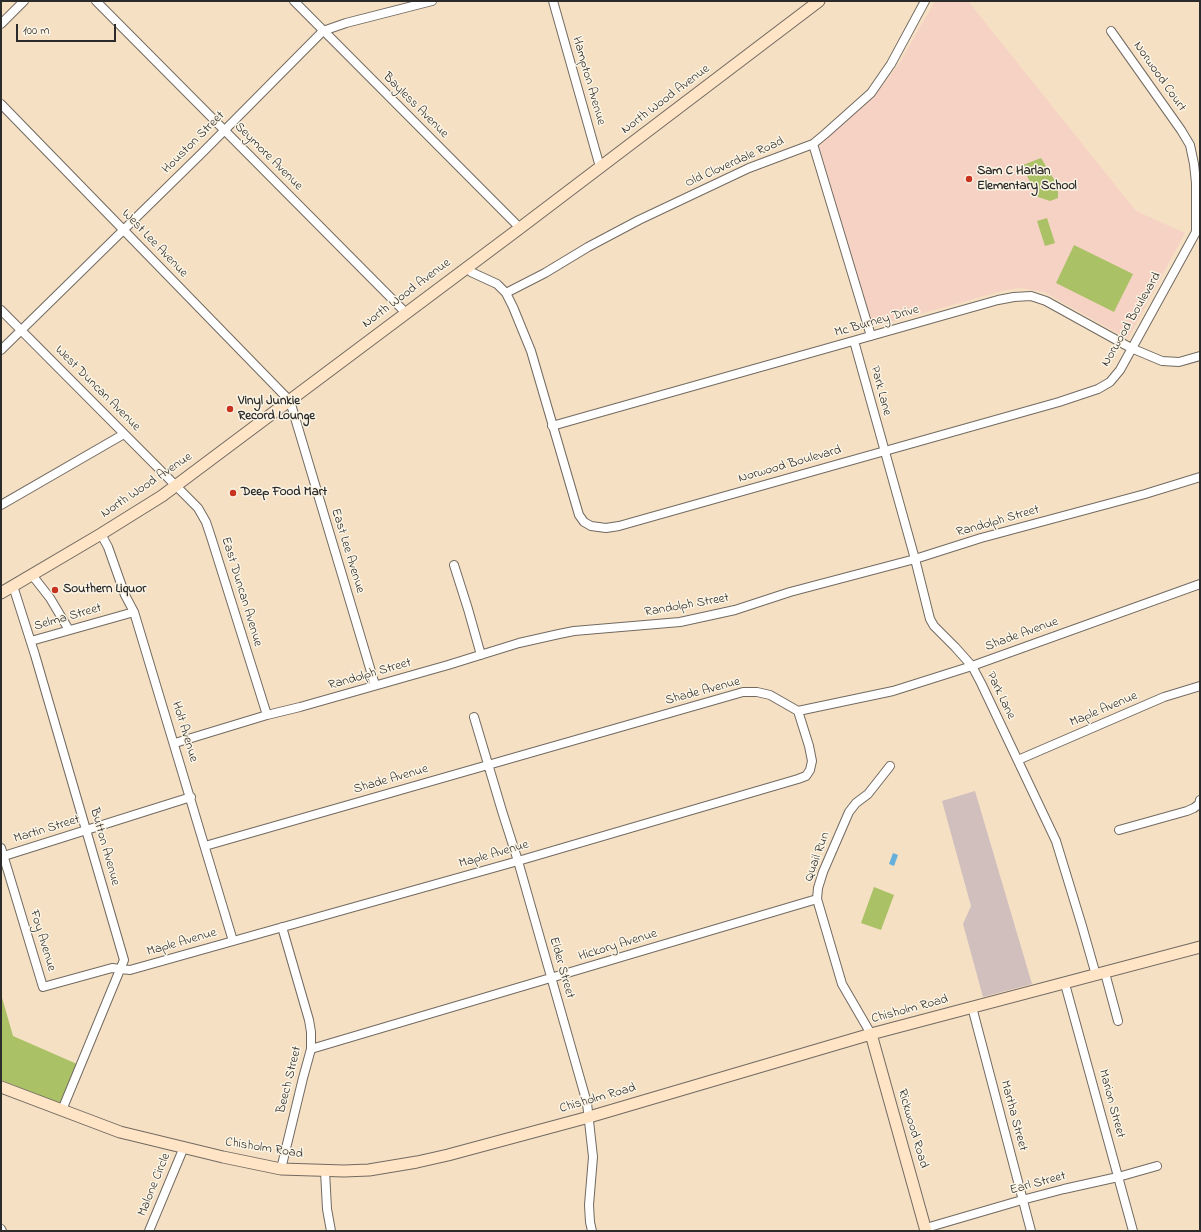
<!DOCTYPE html>
<style>
body{margin:0}
#map{position:relative;width:1201px;height:1232px;overflow:hidden;background:#f5e0c4;font-family:"Indie Flower",sans-serif}
canvas{display:block}
.frame{position:absolute;inset:0;border:2px solid #2b2b2b;pointer-events:none}
.scale{position:absolute;left:16px;top:24px;width:100px;height:18px;box-sizing:border-box;border:2px solid #2b2b2b;border-top:0;padding-left:5px;font-size:12px;line-height:14px;white-space:nowrap;color:#2b2b2b;-webkit-text-stroke:3px #fcf5e5;paint-order:stroke}
</style>
<div id="map">
<canvas width="1201" height="1232"></canvas>
<div class="frame"></div>
<div class="scale">100 m</div>
</div>
<script>
const g = document.querySelector('canvas').getContext('2d');
g.lineJoin = 'round';
function paint(path, color) {
  g.fillStyle = color;
  g.fill(path, 'evenodd');
}
function toPath(rows) {
  const path = new Path2D();
  for (const r of rows) {
    path.moveTo(r[0], r[1]);
    for (let i = 2; i < r.length; i += 2) path.lineTo(r[i], r[i + 1]);
  }
  return path;
}
function trace(path, color, width, dash) {
  g.strokeStyle = color;
  g.lineWidth = width;
  g.lineCap = dash ? 'butt' : 'round';
  g.setLineDash(dash || []);
  g.stroke(path);
}
function drawText(font, color, halo, rows, align = 'center') {
  g.font = font + ' "Indie Flower",sans-serif';
  g.lineWidth = 3;
  g.setLineDash([]);
  g.textBaseline = 'middle';
  g.strokeStyle = halo;
  g.fillStyle = color;
  for (const [text, x, y, turn = 0] of rows) {
    g.save();
    g.translate(x, y);
    g.rotate((+turn || 0) * Math.PI / 180);
    g.textAlign = isNaN(turn) ? turn : align;
    if (halo) g.strokeText(text, 0, 0);
    g.fillText(text, 0, 0);
    g.restore();
  }
}
const built = toPath([
 [935,1,968,1,1136,211,1185,233,1128,339,1044,292,1021,288,1006,290,873,327,819,146,877,93,900,62]
]);
const industrial = toPath([
 [975,791,1032,984,983,997,963,924,971,906,942,801]
]);
const green = toPath([
 [1041,158,1058,186,1058,198,1050,201,1038,197,1026,174,1023,165],
 [1047,218,1055,243,1045,246,1037,221],
 [1074,245,1133,274,1114,312,1056,283],
 [874,887,894,895,881,930,861,923],
 [1,994,13,1036,77,1064,61,1104,1,1080]
]);
const water = toPath([
 [893,853,898,855,894,866,889,864]
]);
const minor = toPath([
 [96,1,406,313],
 [294,1,520,228],
 [553,1,600,167],
 [1,24,24,1],
 [1111,31,1181,130,1190,145,1194,164,1196,183,1196,232],
 [1,104,290,401,375,685],
 [813,144,871,336],
 [466,267,471,272,497,284,506,293,513,307,531,351,579,515,584,522,591,526,606,528,619,526,821,469,1059,402,1098,389,1110,382,1120,370,1196,232,1200,230],
 [506,293,545,273,588,247,639,220,749,168,813,144,825,134,871,93,891,64,925,1],
 [1,310,198,508,206,522,211,537,267,715],
 [854,341,915,559,930,619,934,626,955,647,972,666,981,683,1056,841,1082,926,1096,975],
 [1,350,203,152,323,31,346,23,432,1],
 [552,426,998,300,1014,297,1031,296,1046,301,1131,348,1162,361,1179,362,1200,356],
 [1,505,124,434],
 [101,534,108,547,125,595,134,612,233,941],
 [454,565,468,609,481,655],
 [32,575,50,598,69,630],
 [13,586,35,655,124,960,62,1110],
 [31,641,134,612],
 [474,717,502,811,518,861,587,1103,593,1157,589,1205,590,1222,592,1231],
 [175,743,267,715,300,707,448,665,519,643,559,634,574,631,680,622,735,610,790,592,915,559,981,538,1145,494,1200,477],
 [1018,760,1164,697,1200,686],
 [1119,830,1187,811,1194,808,1199,804,1200,800],
 [205,846,743,692,757,692,770,695,798,711,893,691,972,666,1200,584],
 [1,848,43,987,112,968,130,970,518,861,798,779,806,776,810,770,812,761,809,746,798,711],
 [1,857,191,797],
 [1105,973,1118,1021],
 [1065,984,1133,1231],
 [972,1007,1031,1231],
 [871,1034,842,984,817,899,818,888,823,872,849,812,856,803,868,794,890,766],
 [311,1049,817,899],
 [281,1169,303,1078,311,1049,311,1032,309,1020,282,927],
 [325,1171,327,1209,331,1231],
 [926,1228,1022,1200,1064,1189,1118,1177,1157,1166],
 [1,1229,2,1231],
 [149,1231,184,1147]
]);
const secondary = toPath([
 [1,593,101,534,162,496,520,228,819,1],
 [871,1034,926,1231],
 [1,1087,120,1132,223,1157,281,1169,344,1171,369,1170,417,1162,448,1155,589,1117,871,1034,1200,947]
]);
const markers = [
 [969,179,4,"#c8321e"],
 [230,409,4,"#c8321e"],
 [233,493,4,"#c8321e"],
 [55,590,4,"#c8321e"]
];
const streetNames = [
 ["Norwood Court",1159,77,55],
 ["Hampton Avenue",588,81,74],
 ["North Wood Avenue",666,100,-37],
 ["Bayless Avenue",415,106,45],
 ["Houston Street",194,143,-45],
 ["Seymore Avenue",268,157,45],
 ["Old Cloverdale Road",735,163,-24],
 ["West Lee Avenue",154,244,46],
 ["North Wood Avenue",407,294,-37],
 ["Norwood Boulevard",1132,320,-60],
 ["Mc Burney Drive",877,322,-16],
 ["West Duncan Avenue",97,389,45],
 ["Park Lane",880,391,75],
 ["Norwood Boulevard",790,465,-16],
 ["North Wood Avenue",147,486,-34],
 ["Randolph Street",998,522,-16],
 ["East Lee Avenue",347,551,73],
 ["East Duncan Avenue",241,592,73],
 ["Randolph Street",687,606,-10],
 ["Selma Street",68,618,-16],
 ["Shade Avenue",1022,635,-20],
 ["Randolph Street",370,675,-16],
 ["Shade Avenue",703,692,-15],
 ["Park Lane",1000,696,64],
 ["Maple Avenue",1104,710,-23],
 ["Holt Avenue",184,732,73],
 ["Shade Avenue",391,780,-16],
 ["Martin Street",47,830,-17],
 ["Button Avenue",104,847,74],
 ["Maple Avenue",494,855,-16],
 ["Quail Run",818,857,-70],
 ["Foy Avenue",42,941,73],
 ["Maple Avenue",182,943,-16],
 ["Hickory Avenue",618,946,-17],
 ["Elder Street",561,968,74],
 ["Chisholm Road",910,1010,-15],
 ["Beech Street",290,1080,-76],
 ["Chisholm Road",598,1099,-16],
 ["Marion Street",1111,1104,75],
 ["Martha Street",1013,1116,75],
 ["Rickwood Road",912,1129,74],
 ["Chisholm Road",264,1149,9],
 ["Earl Street",1038,1184,-15],
 ["Malone Circle",155,1185,-68]
];
const poiNames = [
 ["Sam C Harlan",977,172],
 ["Elementary School",977,187],
 ["Vinyl Junkie",238,402],
 ["Record Lounge",238,417],
 ["Deep Food Mart",241,493],
 ["Southern Liquor",63,590]
];
paint(built, '#f6d2c4');
paint(industrial, '#d1bfbe');
paint(green, '#abc166');
paint(water, '#65afdd');
trace(minor, '#726a61', 10);
trace(secondary, '#726a61', 13);
trace(minor, '#fff', 8);
trace(secondary, '#ffe4c6', 11);
for (const [x, y, r, color] of markers) {
  const dot = new Path2D();
  dot.arc(x, y, r, 0, 2 * Math.PI);
  g.fillStyle = color;
  g.fill(dot);
  trace(dot, '#fcf5e5', 1.5);
}
drawText('13px', '#2b2b2b', '#fcf5e5', streetNames);
drawText('bold 13px', '#2b2b2b', '#fcf5e5', poiNames, 'left');
</script>
